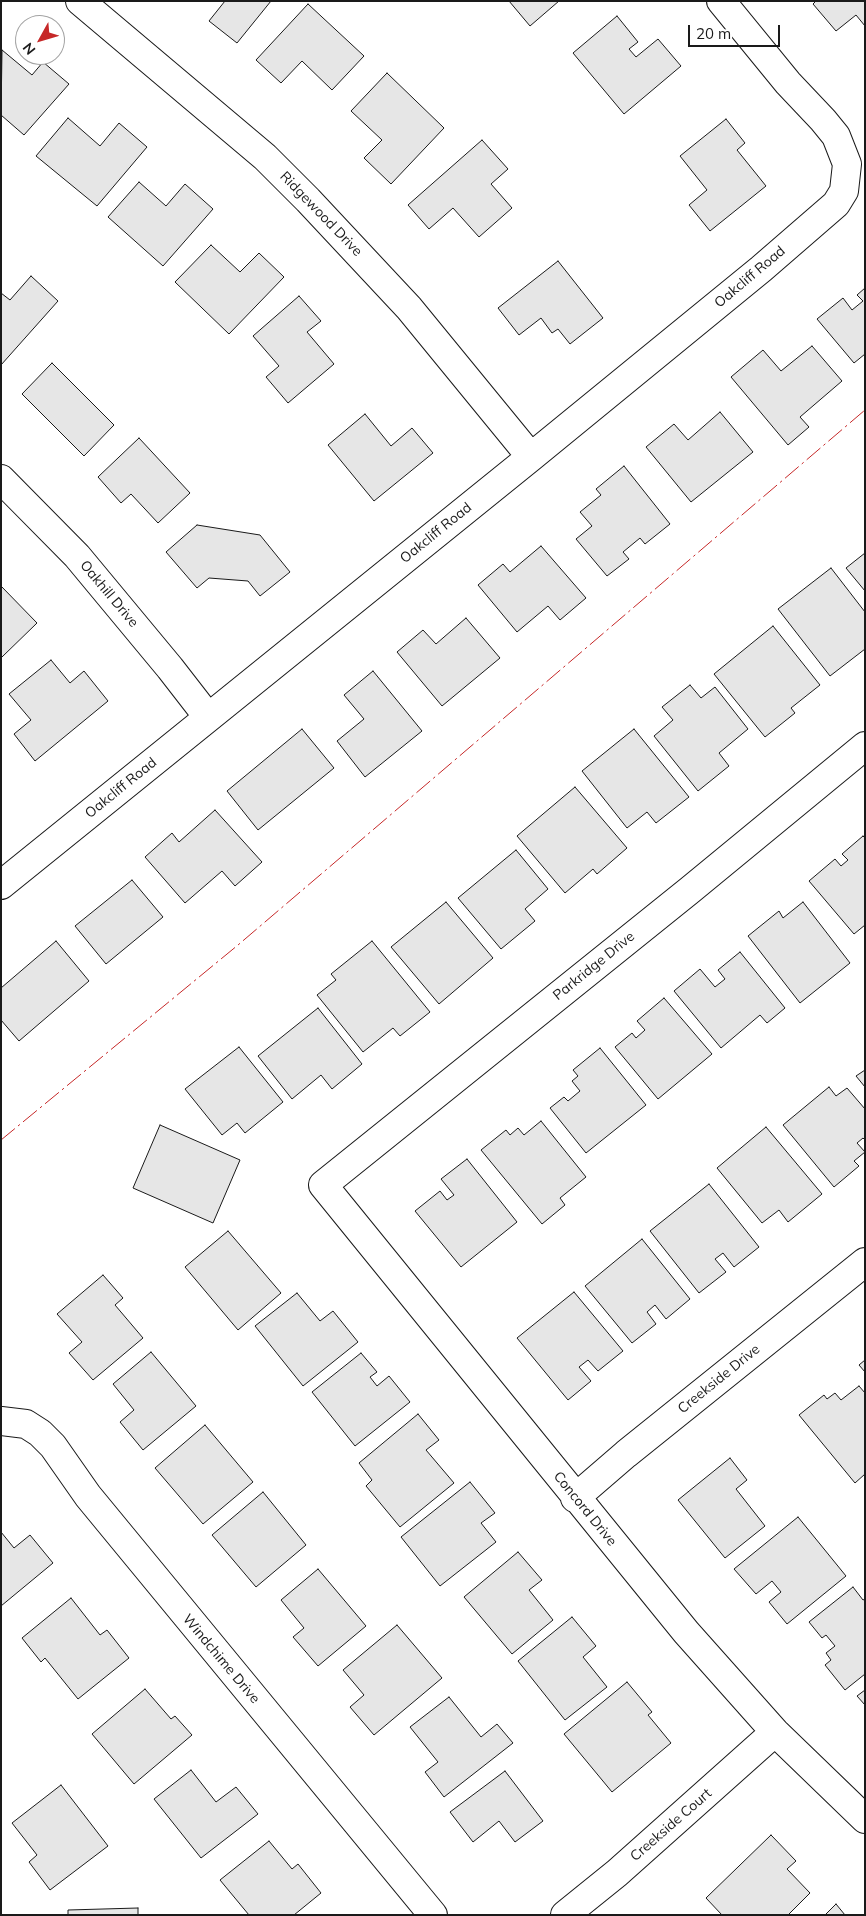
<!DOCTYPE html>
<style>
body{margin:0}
#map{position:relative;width:866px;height:1916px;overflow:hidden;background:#fff;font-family:Mulish,sans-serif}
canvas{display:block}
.frame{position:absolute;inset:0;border:2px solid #1a1a1a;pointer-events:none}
.north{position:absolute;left:15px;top:15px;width:50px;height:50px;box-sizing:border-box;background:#fff;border:1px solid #a3a3a3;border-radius:50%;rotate:231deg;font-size:14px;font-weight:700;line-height:20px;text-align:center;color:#1a1a1a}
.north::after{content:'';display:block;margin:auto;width:18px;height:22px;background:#c62828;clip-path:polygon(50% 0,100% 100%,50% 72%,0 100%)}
.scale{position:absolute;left:688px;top:25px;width:92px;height:22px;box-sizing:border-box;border:2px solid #1a1a1a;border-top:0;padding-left:6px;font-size:15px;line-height:18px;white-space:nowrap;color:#1a1a1a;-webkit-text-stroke:4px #fff;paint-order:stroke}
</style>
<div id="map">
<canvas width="866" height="1916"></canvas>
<div class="frame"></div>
<div class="north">N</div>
<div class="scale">20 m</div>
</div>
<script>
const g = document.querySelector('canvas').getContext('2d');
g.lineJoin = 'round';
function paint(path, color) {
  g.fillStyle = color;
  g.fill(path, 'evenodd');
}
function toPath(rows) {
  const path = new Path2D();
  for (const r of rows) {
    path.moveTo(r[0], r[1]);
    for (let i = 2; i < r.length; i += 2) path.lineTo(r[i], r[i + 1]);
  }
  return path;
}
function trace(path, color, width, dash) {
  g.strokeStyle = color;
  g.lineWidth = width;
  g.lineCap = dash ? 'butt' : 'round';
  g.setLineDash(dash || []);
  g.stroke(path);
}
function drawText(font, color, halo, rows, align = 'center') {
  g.font = font + ' Mulish,sans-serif';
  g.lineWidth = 4;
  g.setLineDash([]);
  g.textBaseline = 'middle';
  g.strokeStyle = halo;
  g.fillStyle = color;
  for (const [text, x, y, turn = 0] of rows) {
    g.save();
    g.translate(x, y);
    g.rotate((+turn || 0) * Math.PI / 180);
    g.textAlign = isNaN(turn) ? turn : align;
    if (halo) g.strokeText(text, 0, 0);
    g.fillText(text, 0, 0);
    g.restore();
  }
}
const building = toPath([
 [225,1,271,1,237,43,209,21,225,1],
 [509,1,559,1,530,26,509,1],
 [816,1,865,1,865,26,856,15,836,31,813,4,816,1],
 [308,4,364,56,332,90,302,61,281,83,256,60,308,4],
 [617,16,638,42,629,49,636,57,658,39,681,66,624,114,573,53,617,16],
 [2,50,32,75,43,62,69,84,24,135,1,115,2,50],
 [387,73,444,128,391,184,364,158,382,140,351,111,387,73],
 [68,118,100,146,119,123,147,147,97,206,36,156,68,118],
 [726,119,745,143,737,150,766,186,710,231,689,205,707,190,680,156,726,119],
 [482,140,508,169,491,184,512,208,479,237,453,208,429,229,408,205,482,140],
 [139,182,166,206,185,184,213,209,163,266,108,217,139,182],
 [211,245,240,272,259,253,284,277,229,334,175,282,211,245],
 [558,261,603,318,570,344,558,329,552,333,541,318,519,335,498,308,558,261],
 [31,276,58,301,1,365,1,293,10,300,31,276],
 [865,288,865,354,854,363,817,319,843,298,852,310,863,301,857,295,865,288],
 [299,296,321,321,307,332,334,364,288,403,266,377,279,366,253,336,299,296],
 [812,346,842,381,800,417,809,427,788,445,731,377,763,350,781,371,812,346],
 [52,363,114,425,84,456,22,394,52,363],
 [720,412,753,452,691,502,646,447,674,424,688,440,720,412],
 [365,414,391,446,412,428,433,453,374,501,328,445,365,414],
 [139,438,190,493,158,523,131,494,121,503,98,477,139,438],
 [624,466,670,524,645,544,640,538,623,552,629,559,607,576,576,539,592,526,580,512,601,495,596,489,624,466],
 [197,525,260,535,290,572,260,596,248,581,209,578,197,588,166,552,197,525],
 [541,546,586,598,560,620,548,606,517,632,478,585,503,564,510,572,541,546],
 [865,553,865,591,846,568,865,553],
 [831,568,865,612,865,649,830,676,778,609,831,568],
 [1,586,37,623,2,657,1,656,1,586],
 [466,618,500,658,442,706,397,652,423,630,436,644,466,618],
 [773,626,820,685,791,708,795,713,765,737,714,674,773,626],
 [51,660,70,683,84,671,108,701,35,761,14,734,31,720,9,694,51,660],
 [373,671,422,731,365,777,337,741,364,719,344,695,373,671],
 [690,685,701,698,715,687,748,729,719,753,729,766,698,791,654,736,673,720,662,707,690,685],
 [302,729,334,768,258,830,227,791,302,729],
 [634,729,689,797,656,823,647,812,627,828,582,771,634,729],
 [575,787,627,848,597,874,593,869,565,893,517,836,575,787],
 [215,810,262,862,235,886,222,871,185,903,145,857,172,833,179,842,215,810],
 [863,836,865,838,865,925,854,934,809,881,835,859,841,866,848,860,842,854,863,836],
 [516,850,548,889,525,909,535,921,501,949,458,898,516,850],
 [132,880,163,917,106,964,75,926,132,880],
 [446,902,493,958,439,1004,391,947,446,902],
 [803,902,850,963,800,1003,748,936,779,911,783,918,803,902],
 [56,941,89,981,19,1041,1,1020,1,988,56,941],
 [372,941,430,1012,400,1036,393,1028,363,1052,317,995,336,980,331,974,372,941],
 [740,952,785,1008,767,1023,760,1015,721,1048,674,991,700,969,715,987,725,979,718,970,740,952],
 [664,998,712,1054,658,1099,615,1047,632,1033,636,1038,645,1030,637,1021,664,998],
 [318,1008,362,1064,332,1089,321,1075,292,1099,258,1056,318,1008],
 [239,1047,283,1102,245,1133,237,1123,222,1135,185,1089,239,1047],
 [600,1048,646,1105,586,1153,550,1108,564,1097,568,1101,580,1091,572,1081,578,1076,573,1070,600,1048],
 [865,1070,865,1087,856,1076,865,1070],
 [829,1087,836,1096,847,1088,865,1109,865,1140,863,1138,857,1143,865,1152,854,1161,859,1166,834,1187,783,1125,829,1087],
 [541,1121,586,1177,560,1198,565,1205,542,1224,481,1150,506,1130,510,1135,518,1128,524,1135,541,1121],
 [160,1125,240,1160,213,1223,133,1188,160,1125],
 [766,1127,822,1194,788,1222,779,1210,762,1223,717,1168,766,1127],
 [467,1159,517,1222,461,1267,415,1211,440,1191,447,1200,454,1195,441,1179,467,1159],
 [709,1184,759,1247,734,1267,723,1253,715,1259,726,1272,699,1293,650,1231,709,1184],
 [228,1231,281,1293,238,1330,185,1267,228,1231],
 [642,1239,690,1299,666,1319,655,1305,647,1312,656,1324,632,1343,585,1286,642,1239],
 [103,1275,123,1298,115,1305,143,1338,93,1380,69,1353,82,1342,57,1314,103,1275],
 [574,1292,623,1351,598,1371,588,1360,579,1367,591,1381,568,1400,517,1338,574,1292],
 [297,1293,320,1321,333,1311,358,1342,303,1386,255,1326,297,1293],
 [151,1352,196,1406,143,1450,120,1422,134,1410,113,1384,151,1352],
 [361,1353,377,1372,370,1377,377,1386,389,1376,410,1402,355,1446,312,1392,361,1353],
 [865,1360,865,1372,859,1365,865,1360],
 [859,1386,865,1393,865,1474,855,1483,799,1415,824,1395,827,1399,835,1393,841,1400,859,1386],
 [418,1414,439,1440,426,1450,454,1483,400,1527,366,1486,372,1480,359,1463,418,1414],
 [205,1425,253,1482,203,1524,155,1468,205,1425],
 [730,1458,747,1480,736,1489,765,1526,725,1558,678,1500,730,1458],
 [470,1482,495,1513,481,1523,496,1542,440,1586,401,1537,470,1482],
 [263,1492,306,1545,256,1587,212,1535,263,1492],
 [798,1517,846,1576,787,1624,769,1602,781,1592,772,1581,756,1594,734,1569,798,1517],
 [1,1532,14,1548,30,1535,53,1563,1,1606,1,1532],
 [518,1552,542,1580,529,1590,553,1620,512,1654,464,1597,518,1552],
 [318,1569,366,1626,318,1666,293,1637,304,1628,281,1600,318,1569],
 [853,1587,863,1600,865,1599,865,1674,845,1690,825,1665,831,1660,826,1653,835,1646,826,1635,822,1638,809,1622,853,1587],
 [71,1598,100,1635,107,1630,129,1658,78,1699,45,1658,41,1662,22,1638,71,1598],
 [572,1617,596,1646,583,1657,607,1687,565,1720,518,1661,572,1617],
 [397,1625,442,1678,374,1735,350,1707,364,1695,343,1670,397,1625],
 [627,1682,652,1712,648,1715,671,1743,612,1792,564,1734,627,1682],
 [145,1689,171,1719,175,1716,192,1735,134,1784,92,1734,145,1689],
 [865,1690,865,1705,857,1696,865,1690],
 [449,1697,481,1737,497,1724,513,1743,444,1797,425,1772,438,1762,410,1727,449,1697],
 [191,1770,216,1802,236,1787,258,1814,201,1858,154,1799,191,1770],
 [505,1771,543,1821,515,1842,499,1821,473,1842,450,1812,505,1771],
 [61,1785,108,1846,50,1890,29,1862,37,1855,12,1823,61,1785],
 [771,1835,796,1861,787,1869,810,1893,788,1915,722,1915,706,1898,771,1835],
 [269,1841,292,1869,298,1864,321,1893,294,1915,249,1915,220,1880,269,1841],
 [836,1904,845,1915,825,1915,836,1904],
 [138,1908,138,1915,68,1915,68,1910,138,1908]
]);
const minor = toPath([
 [80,1,265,157,308,200,409,308,531,457],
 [1,479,77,556,170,668,208,717],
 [865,746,690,890,323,1185,686,1632,775,1732,865,1819],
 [1,885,531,457,761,269,836,204,844,191,847,164,836,136,823,120,788,83,721,1],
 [1,1421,26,1424,40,1433,53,1446,88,1496,433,1915],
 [575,1498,626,1454,865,1262],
 [565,1915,617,1873,775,1732]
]);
const power = toPath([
 [1,1140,238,945,865,410]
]);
const streetNames = [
 ["Ridgewood Drive",321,214,46],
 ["Oakcliff Road",750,277,-40],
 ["Oakcliff Road",436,533,-39],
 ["Oakhill Drive",109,594,50],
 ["Oakcliff Road",121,788,-39],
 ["Parkridge Drive",594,966,-39],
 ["Creekside Drive",719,1379,-39],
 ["Concord Drive",585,1509,51],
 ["Windchime Drive",221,1659,50],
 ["Creekside Court",671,1825,-41]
];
paint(building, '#e6e6e6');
trace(building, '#1a1a1a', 1);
trace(minor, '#1a1a1a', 30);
trace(minor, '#fff', 28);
trace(power, '#c62828', 1, [18, 4, 2.5, 4]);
drawText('14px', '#1a1a1a', '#fff', streetNames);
</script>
